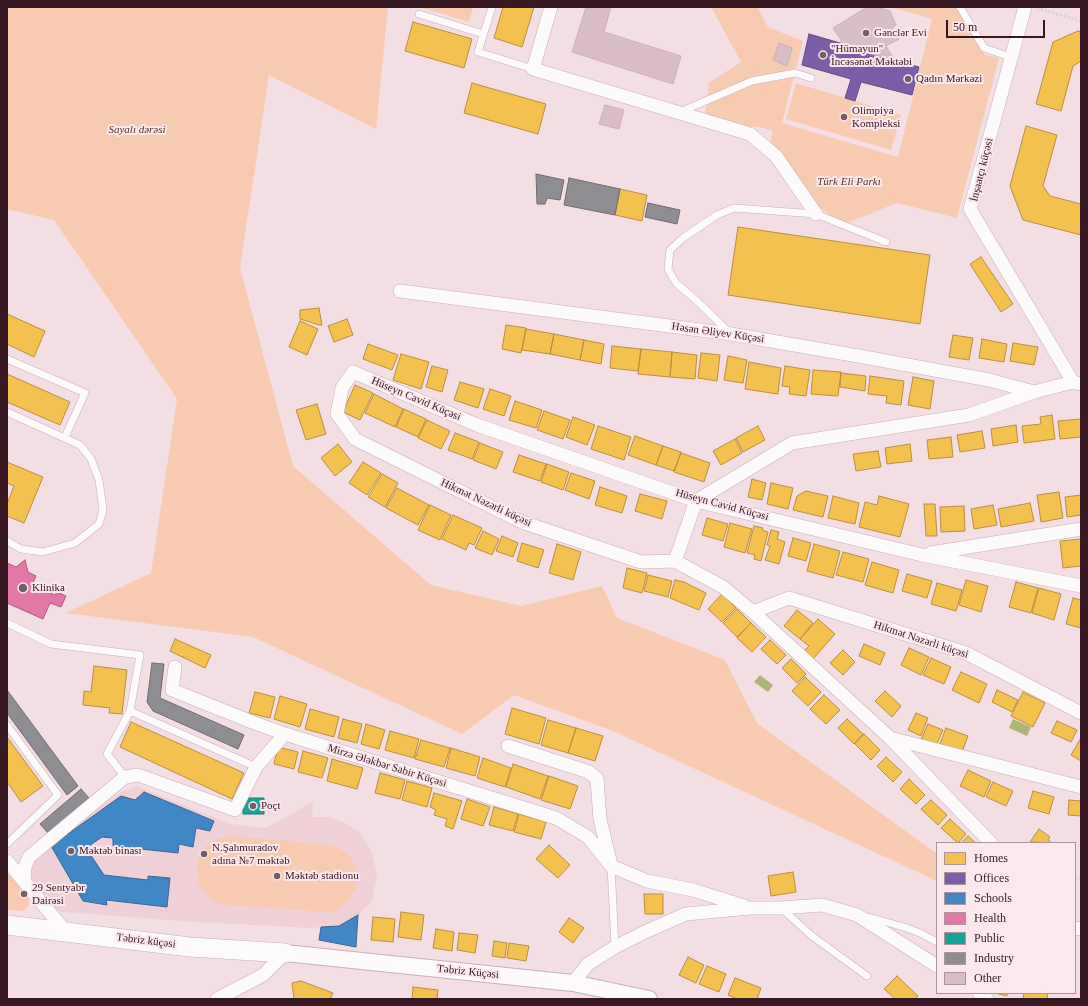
<!DOCTYPE html>
<meta charset="utf-8">
<style>
body{margin:0}
#map{position:relative;width:1088px;height:1006px;overflow:hidden;background:#f3dee3;font-family:Georgia,serif}
canvas{display:block}
.frame{position:absolute;inset:0;border:8px solid #371721;pointer-events:none}
.legend{position:absolute;left:936px;top:842px;width:140px;height:152px;box-sizing:border-box;background:#fbe8ed;border:1px solid #ad949b;margin:0;padding:5px 7px;list-style:none;font-size:12px;color:#371721}
.legend li{display:flex;align-items:center;gap:8px;height:20px}
.legend b{width:20px;border:1px solid #ad949b}
.scale{position:absolute;left:946px;top:20px;width:99px;height:18px;box-sizing:border-box;border:2px solid #371721;border-top:0;padding-left:5px;font-size:12px;line-height:14px;white-space:nowrap;color:#371721;-webkit-text-stroke:3px #fbe8ed;paint-order:stroke}
</style>
<div id="map">
<canvas width="1088" height="1006"></canvas>
<div class="frame"></div>
<ul class="legend">
<li><b style="height:11px;background:#f2c14e"></b>Homes</li>
<li><b style="height:11px;background:#7b5ea7"></b>Offices</li>
<li><b style="height:11px;background:#3f88c5"></b>Schools</li>
<li><b style="height:11px;background:#e377a8"></b>Health</li>
<li><b style="height:11px;background:#17a398"></b>Public</li>
<li><b style="height:11px;background:#8d8d92"></b>Industry</li>
<li><b style="height:11px;background:#d9bec5"></b>Other</li>
</ul>
<div class="scale">50 m</div>
</div>
<script>
const g = document.querySelector('canvas').getContext('2d');
g.lineJoin = 'round';
function paint(path, color) {
  g.fillStyle = color;
  g.fill(path, 'evenodd');
}
function toPath(rows) {
  const path = new Path2D();
  for (const r of rows) {
    path.moveTo(r[0], r[1]);
    for (let i = 2; i < r.length; i += 2) path.lineTo(r[i], r[i + 1]);
  }
  return path;
}
function trace(path, color, width, dash) {
  g.strokeStyle = color;
  g.lineWidth = width;
  g.lineCap = dash ? 'butt' : 'round';
  g.setLineDash(dash || []);
  g.stroke(path);
}
function drawText(font, color, halo, rows, align = 'center') {
  g.font = font + ' Georgia,serif';
  g.lineWidth = 4;
  g.setLineDash([]);
  g.textBaseline = 'middle';
  g.strokeStyle = halo;
  g.fillStyle = color;
  for (const [text, x, y, turn = 0] of rows) {
    g.save();
    g.translate(x, y);
    g.rotate((+turn || 0) * Math.PI / 180);
    g.textAlign = isNaN(turn) ? turn : align;
    if (halo) g.strokeText(text, 0, 0);
    g.fillText(text, 0, 0);
    g.restore();
  }
}
const built = toPath([
 [136,786,231,824,266,828,313,802,312,817,328,817,343,822,359,831,371,850,377,875,372,901,354,919,339,926,309,928,181,921,52,911,30,875,30,858,123,791]
]);
const green = toPath([
 [7,7,388,7,376,129,269,75,240,268,293,466,431,585,521,606,602,586,617,618,725,660,757,723,937,854,937,881,613,731,514,695,462,734,253,637,66,613,151,573,177,399,54,220,7,209],
 [423,7,473,7,469,22,423,8],
 [711,7,758,8,768,27,803,41,782,123,898,157,932,19,891,7,957,7,985,55,999,58,957,218,897,203,842,225,807,197,770,144,773,131,760,127,734,126,708,118,705,112,707,105,709,83,741,62],
 [796,83,901,115,891,150,786,119],
 [232,836,333,845,347,853,352,859,357,874,356,889,347,903,334,911,326,912,224,905,217,902,210,898,200,886,197,878,197,862,204,848,210,843,217,839],
 [7,875,10,875,14,878,29,897,29,904,26,909,22,911,7,910]
]);
const water = toPath([
 [760,675,773,685,768,692,754,682],
 [1013,719,1031,727,1027,736,1009,728]
]);
const homes = toPath([
 [503,7,534,7,522,47,494,38,503,7],
 [413,22,472,39,464,68,405,51,413,22],
 [1078,31,1081,32,1081,61,1073,66,1061,111,1036,104,1053,42,1078,31],
 [472,83,546,104,538,134,464,113,472,83],
 [1026,126,1057,135,1043,186,1050,196,1081,204,1081,235,1023,220,1010,186,1026,126],
 [620,189,647,195,642,221,615,215,620,189],
 [738,227,930,255,920,324,728,295,738,227],
 [981,257,1013,304,1001,312,970,264,981,257],
 [319,308,322,325,319,325,300,319,300,310,319,308],
 [7,314,45,331,34,357,7,344,7,314],
 [347,319,353,335,334,342,328,326,347,319],
 [300,321,318,329,307,355,289,347,300,321],
 [506,325,526,328,521,353,502,349,506,325],
 [526,329,554,334,550,354,522,350,526,329],
 [554,334,584,340,580,360,550,354,554,334],
 [953,335,973,338,969,360,949,357,953,335],
 [982,339,1007,344,1004,362,979,358,982,339],
 [584,340,604,344,601,364,580,360,584,340],
 [1013,343,1038,347,1034,365,1010,361,1013,343],
 [368,344,398,355,392,370,363,359,368,344],
 [612,346,641,349,638,371,610,368,612,346],
 [641,349,672,352,670,377,638,374,641,349],
 [672,352,697,355,695,379,670,377,672,352],
 [701,353,720,355,717,381,698,378,701,353],
 [401,354,429,362,421,389,393,380,401,354],
 [728,356,747,360,743,383,724,380,728,356],
 [749,362,781,368,778,394,745,389,749,362],
 [432,366,448,370,442,392,426,387,432,366],
 [785,366,810,370,806,396,789,394,790,387,782,386,785,366],
 [813,370,841,372,838,396,811,394,813,370],
 [841,373,866,376,865,391,840,387,841,373],
 [7,374,70,402,60,425,7,402,7,374],
 [870,376,904,381,901,405,886,403,887,396,868,394,870,376],
 [913,377,934,381,930,409,908,405,913,377],
 [460,382,484,389,478,408,454,400,460,382],
 [355,385,373,393,360,420,343,412,355,385],
 [490,389,511,396,504,416,483,409,490,389],
 [374,394,403,409,395,427,365,413,374,394],
 [515,401,542,410,536,428,509,420,515,401],
 [317,404,326,434,306,440,296,410,317,404],
 [404,409,426,419,418,437,396,427,404,409],
 [544,411,570,420,563,439,537,430,544,411],
 [1052,415,1055,439,1024,443,1022,426,1041,424,1040,417,1052,415],
 [573,417,595,425,587,445,566,437,573,417],
 [1081,419,1081,437,1060,439,1058,421,1081,419],
 [427,420,450,431,441,449,418,438,427,420],
 [1016,425,1018,442,993,446,991,429,1016,425],
 [598,426,631,437,624,460,591,449,598,426],
 [758,426,765,440,743,452,736,438,758,426],
 [982,431,985,448,960,452,957,435,982,431],
 [455,433,479,442,472,459,448,450,455,433],
 [635,436,663,446,656,465,628,455,635,436],
 [951,437,953,457,929,459,927,440,951,437],
 [735,439,742,453,721,465,713,451,735,439],
 [480,443,503,452,496,469,473,460,480,443],
 [338,444,352,462,335,476,321,458,338,444],
 [910,444,912,461,887,464,885,448,910,444],
 [663,446,681,452,674,471,656,465,663,446],
 [878,451,881,467,856,471,853,454,878,451],
 [681,453,710,463,704,482,674,472,681,453],
 [519,455,546,464,540,481,513,472,519,455],
 [7,462,43,477,24,523,7,516,7,504,14,486,7,483,7,462],
 [363,462,381,473,367,495,349,483,363,462],
 [547,464,569,472,563,490,541,482,547,464],
 [571,473,595,481,589,499,565,490,571,473],
 [382,474,398,483,385,507,368,497,382,474],
 [752,479,766,483,762,500,748,497,752,479],
 [771,483,793,488,788,509,767,504,771,483],
 [600,487,627,496,622,513,595,505,600,487],
 [397,488,429,505,418,525,386,508,397,488],
 [806,491,828,496,823,517,793,510,797,496,806,491],
 [1059,492,1063,518,1041,522,1037,495,1059,492],
 [640,494,667,501,662,519,635,511,640,494],
 [1081,495,1081,515,1067,517,1065,497,1081,495],
 [833,496,859,503,855,524,828,518,833,496],
 [879,496,909,504,900,537,859,527,865,502,877,505,879,496],
 [1030,503,1034,521,1001,527,998,509,1030,503],
 [924,504,935,504,937,536,926,536,924,504],
 [430,505,451,515,440,540,418,530,430,505],
 [993,505,997,525,974,529,971,509,993,505],
 [964,506,965,531,941,532,940,507,964,506],
 [453,515,482,528,474,545,469,543,466,550,442,539,453,515],
 [707,518,728,524,723,541,702,535,707,518],
 [730,523,752,529,745,553,724,547,730,523],
 [754,526,763,528,762,530,768,532,761,561,754,559,755,555,747,553,754,526],
 [771,530,779,532,777,539,785,542,779,564,765,560,770,546,767,545,771,530],
 [483,531,499,539,492,555,475,548,483,531],
 [502,536,518,543,513,557,496,551,502,536],
 [793,538,811,543,806,561,788,556,793,538],
 [1081,539,1081,566,1063,568,1060,541,1081,539],
 [522,543,544,550,538,568,517,561,522,543],
 [557,544,581,552,573,580,549,573,557,544],
 [814,544,840,551,833,578,807,571,814,544],
 [843,552,869,559,863,582,836,575,843,552],
 [872,562,899,570,893,593,865,585,872,562],
 [627,568,647,573,642,593,623,588,627,568],
 [907,574,932,581,927,598,902,591,907,574],
 [648,575,672,581,668,597,644,591,648,575],
 [675,580,684,582,706,593,699,610,670,598,675,580],
 [966,580,988,586,981,612,959,605,966,580],
 [1016,582,1038,588,1031,613,1009,607,1016,582],
 [937,583,962,590,956,611,931,604,937,583],
 [1039,588,1061,594,1054,620,1032,613,1039,588],
 [722,594,736,608,722,622,708,609,722,594],
 [1073,598,1081,600,1081,628,1066,624,1073,598],
 [737,609,751,623,737,637,723,623,737,609],
 [797,610,813,623,800,639,784,626,797,610],
 [818,619,835,634,813,659,804,651,809,646,800,639,818,619],
 [751,623,766,637,752,652,737,638,751,623],
 [175,639,211,655,205,668,170,651,175,639],
 [770,640,786,655,777,664,761,649,770,640],
 [864,644,885,653,880,665,859,656,864,644],
 [909,648,929,657,921,675,901,665,909,648],
 [843,650,855,662,843,675,830,663,843,650],
 [931,658,951,667,944,684,923,675,931,658],
 [791,659,806,674,797,683,782,668,791,659],
 [94,666,127,670,122,714,109,713,110,708,83,705,84,691,91,692,94,666],
 [961,672,987,684,979,703,952,690,961,672],
 [805,677,821,692,808,706,792,691,805,677],
 [997,690,1018,700,1012,712,992,702,997,690],
 [885,691,901,706,892,717,875,701,885,691],
 [255,692,275,697,270,718,249,713,255,692],
 [1023,692,1045,703,1033,727,1011,716,1023,692],
 [824,695,840,710,826,724,810,709,824,695],
 [280,696,307,704,300,727,274,719,280,696],
 [512,708,546,718,539,744,505,734,512,708],
 [310,709,339,717,334,737,305,729,310,709],
 [916,713,928,718,921,736,908,730,916,713],
 [343,719,362,724,357,743,338,738,343,719],
 [847,719,863,734,854,744,838,728,847,719],
 [548,720,576,728,568,753,541,745,548,720],
 [1057,721,1077,730,1071,742,1051,733,1057,721],
 [131,722,244,773,232,799,120,747,131,722],
 [366,724,385,730,379,749,361,744,366,724],
 [928,724,943,730,936,746,921,740,928,724],
 [576,728,603,736,595,761,568,753,576,728],
 [946,728,968,736,962,752,940,744,946,728],
 [390,731,419,739,414,758,385,750,390,731],
 [864,734,880,750,871,760,855,744,864,734],
 [7,737,43,786,21,802,7,782,7,737],
 [1081,738,1081,761,1071,755,1081,738],
 [421,740,450,748,444,767,415,759,421,740],
 [278,747,298,752,294,769,274,764,278,747],
 [451,748,480,757,475,776,446,768,451,748],
 [303,751,328,758,322,778,298,772,303,751],
 [886,757,902,772,893,782,877,766,886,757],
 [483,758,511,768,505,787,477,778,483,758],
 [332,759,363,768,357,789,327,781,332,759],
 [513,764,548,776,540,799,506,787,513,764],
 [968,770,991,781,984,797,960,786,968,770],
 [380,773,405,780,400,799,375,793,380,773],
 [549,776,578,786,570,809,541,800,549,776],
 [909,779,925,795,916,804,900,789,909,779],
 [407,781,432,788,427,807,402,800,407,781],
 [993,782,1013,791,1006,806,986,797,993,782],
 [1033,791,1054,797,1049,814,1028,808,1033,791],
 [434,793,462,801,453,829,445,826,447,819,434,815,436,810,430,807,434,793],
 [467,799,490,807,483,826,461,819,467,799],
 [931,800,947,815,938,825,921,809,931,800],
 [1069,800,1081,801,1081,816,1068,815,1069,800],
 [494,807,518,814,513,831,489,825,494,807],
 [519,814,546,822,541,839,514,832,519,814],
 [950,819,966,834,958,843,941,828,950,819],
 [1039,829,1050,837,1048,840,1052,843,1030,842,1039,829],
 [968,836,976,843,961,843,968,836],
 [549,845,570,865,558,878,536,859,549,845],
 [793,872,796,892,771,896,768,876,793,872],
 [644,894,663,894,663,914,645,914,644,894],
 [401,912,424,915,421,940,398,937,401,912],
 [373,917,395,919,393,942,371,940,373,917],
 [569,918,584,928,573,943,559,932,569,918],
 [436,929,454,932,452,951,433,948,436,929],
 [459,933,478,935,475,953,457,950,459,933],
 [494,941,507,943,505,958,492,956,494,941],
 [509,943,529,946,526,961,507,958,509,943],
 [688,957,704,965,696,983,679,975,688,957],
 [707,966,726,974,719,992,699,984,707,966],
 [897,976,918,996,915,999,895,999,884,989,897,976],
 [735,978,761,988,757,999,737,999,728,995,735,978],
 [301,981,333,993,330,999,294,999,292,983,301,981],
 [413,987,438,990,437,999,412,999,413,987],
 [995,993,1007,993,1007,996,995,993],
 [1024,993,1048,993,1047,999,1023,999,1024,993]
]);
const offices = toPath([
 [809,34,840,43,840,45,919,67,912,95,861,82,855,101,845,98,851,79,802,65,809,34]
]);
const schools = toPath([
 [144,792,214,821,210,831,196,828,193,847,179,844,178,853,113,846,113,838,102,837,86,848,104,875,148,880,148,876,170,878,167,907,106,900,107,905,83,901,51,846,121,796,135,800,144,792],
 [358,915,356,947,319,940,321,927,339,926,358,915]
]);
const health = toPath([
 [25,560,28,572,36,576,32,585,55,595,57,592,66,596,61,607,50,603,43,619,7,603,7,563,16,567,25,560]
]);
const public = toPath([
 [243,798,264,798,264,814,243,814,243,798]
]);
const industry = toPath([
 [536,174,564,180,560,200,547,198,545,204,537,204,536,174],
 [569,178,620,189,615,215,564,205,569,178],
 [648,203,680,210,677,224,645,217,648,203],
 [152,663,164,664,160,698,244,735,238,749,153,711,147,702,152,663],
 [7,690,78,786,67,795,7,713,7,690],
 [81,789,89,798,48,833,40,824,81,789]
]);
const building = toPath([
 [586,7,611,7,604,32,681,56,673,84,572,52,586,7],
 [867,7,876,7,890,11,896,25,892,28,899,39,886,46,895,61,840,45,841,40,833,28,867,7],
 [779,43,792,48,787,66,773,60,779,43],
 [605,105,624,110,619,129,599,124,605,105]
]);
const path = toPath([
 [1037,8,1081,21],
 [1075,877,1081,879]
]);
const service = toPath([
 [492,7,478,52,533,69],
 [960,7,984,48,1011,57],
 [419,14,483,34],
 [680,112,752,81,795,73,811,78],
 [729,332,698,302,676,283,668,269,670,250,683,238,717,215,734,208,816,214,886,242],
 [7,359,85,393,65,437],
 [7,412,80,445,91,459,99,480,103,510,99,524,75,543,43,552,21,549,7,541],
 [7,623,51,644,140,655,130,711,107,754,125,777],
 [130,711,256,767],
 [7,725,58,795,7,844],
 [611,866,615,947],
 [781,908,812,936,867,976],
 [868,917,904,927,920,933,937,942]
]);
const minor = toPath([
 [551,7,533,69,750,134,776,156,816,214],
 [1025,7,970,209,1073,382],
 [400,291,731,334,864,357,989,380,1034,392],
 [931,553,1081,529],
 [675,561,696,501,792,443,969,415,1034,392,1073,382,1081,384],
 [753,612,789,598,966,653,1081,713],
 [175,667,172,690,252,722,285,734,556,818,588,837,611,866],
 [890,738,1081,787],
 [508,746,589,772,597,779,600,819,611,865],
 [991,843,890,738,753,612,723,587,675,561,641,562,522,522,355,439,337,414,342,388,353,372,477,425,696,501,922,555,1081,586],
 [7,861,66,932],
 [611,866,647,881,693,890,744,906],
 [24,881,25,867,29,857,125,777,138,775,235,810,256,767,285,734],
 [1075,928,1081,929],
 [573,983,588,964,615,947,647,931,686,914,750,908,781,908,822,905,857,915,937,966],
 [979,993,987,999],
 [217,999,263,975,285,953]
]);
const tertiary = toPath([
 [285,953,573,983,649,999]
]);
const secondary = toPath([
 [7,925,190,947,285,953]
]);
const markers = [
 [866,33,4,"#795d65"],
 [823,55,4,"#795d65"],
 [908,79,4,"#795d65"],
 [844,117,4,"#795d65"],
 [23,588,5,"#795d65"],
 [253,806,4,"#795d65"],
 [71,851,4,"#795d65"],
 [204,854,4,"#795d65"],
 [277,876,4,"#795d65"],
 [24,894,4,"#795d65"]
];
const poiNames = [
 ["Gənclər Evi",874,33],
 ["\"Hümayun\"",831,49],
 ["İncəsənət Məktəbi",831,62],
 ["Qadın Mərkəzi",916,79],
 ["Olimpiya",852,111],
 ["Kompleksi",852,124],
 ["Klinika",32,588],
 ["Poçt",261,806],
 ["N.Şahmuradov",212,848],
 ["adına №7 məktəb",212,861],
 ["Məktəb binası",79,851],
 ["Məktəb stadionu",285,876],
 ["29 Sentyabr",32,888],
 ["Dairəsi",32,901]
];
const parkNames = [
 ["Sayalı dərəsi",137,130],
 ["Türk Eli Parkı",849,182]
];
const streetNames = [
 ["İnşaatçı küçəsi",982,170,-76],
 ["Həsən Əliyev Küçəsi",718,333,8],
 ["Hüseyn Cavid Küçəsi",416,399,23],
 ["Hikmət Nəzərli küçəsi",486,503,25],
 ["Hüseyn Cavid Küçəsi",722,505,15],
 ["Hikmət Nəzərli küçəsi",921,640,18],
 ["Mirzə Ələkbər Sabir Küçəsi",387,766,17],
 ["Təbriz küçəsi",146,941,7],
 ["Təbriz Küçəsi",468,972,6]
];
paint(built, '#efd0d7');
paint(green, '#f7cbaf');
paint(water, '#adb579');
paint(homes, '#f2c14e');
trace(homes, '#ba8e40', 1);
paint(offices, '#7b5ea7');
trace(offices, '#67497f', 1);
paint(schools, '#3f88c5');
trace(schools, '#3d6694', 1);
paint(health, '#e377a8');
trace(health, '#af5a80', 1);
paint(public, '#17a398');
trace(public, '#217974', 1);
paint(industry, '#8d8d92');
trace(industry, '#736a70', 1);
paint(building, '#d9bec5');
trace(building, '#cab1b8', 1);
trace(service, '#c8afb6', 8);
trace(minor, '#c8afb6', 14);
trace(tertiary, '#c8afb6', 18);
trace(secondary, '#c8afb6', 20);
trace(path, '#d8d1d3', 2.5, [2, 2]);
trace(service, '#fdfafb', 7);
trace(minor, '#fdfafb', 13);
trace(tertiary, '#fdfafb', 16);
trace(secondary, '#fdfafb', 19);
for (const [x, y, r, color] of markers) {
  const dot = new Path2D();
  dot.arc(x, y, r, 0, 2 * Math.PI);
  g.fillStyle = color;
  g.fill(dot);
  trace(dot, '#fbe8ed', 1.5);
}
drawText('11px', '#371721', '#fbe8ed', poiNames, 'left');
drawText('italic 11px', '#55371d', '#fbe8ed', parkNames);
drawText('11px', '#371721', '#fbe8ed', streetNames);
</script>
